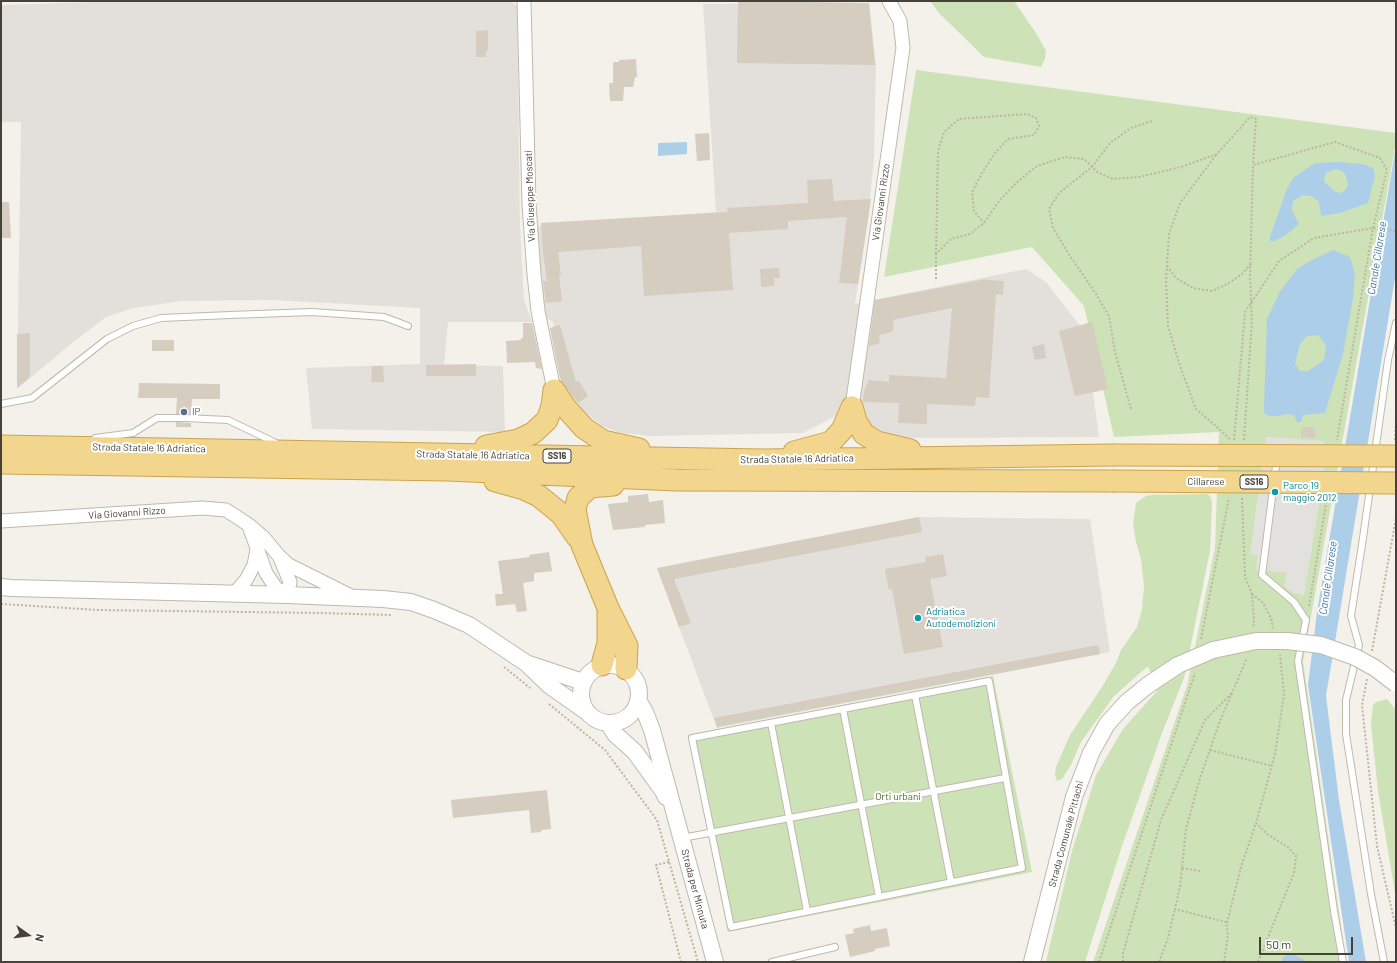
<!DOCTYPE html>
<style>
body{margin:0}
#map{position:relative;width:1397px;height:963px;overflow:hidden;background:#f3f1ea;font-family:Barlow,sans-serif}
canvas{display:block}
.frame{position:absolute;inset:0;border:2px solid #464239;pointer-events:none}
.north{position:absolute;left:8px;top:915px;width:40px;height:40px;-webkit-text-stroke:3px #fff;paint-order:stroke;rotate:104deg;font-size:11px;font-weight:700;line-height:16px;text-align:center;color:#464239}
.north::after{content:'';display:block;margin:auto;width:14px;height:18px;background:#464239;clip-path:polygon(50% 0,100% 100%,50% 72%,0 100%)}
.scale{position:absolute;left:1259px;top:937px;width:94px;height:18px;box-sizing:border-box;border:2px solid #464239;border-top:0;padding-left:5px;font-size:12px;line-height:14px;white-space:nowrap;color:#464239;-webkit-text-stroke:3px #fff;paint-order:stroke}
</style>
<div id="map">
<canvas width="1397" height="963"></canvas>
<div class="frame"></div>
<div class="north">N</div>
<div class="scale">50 m</div>
</div>
<script>
const g = document.querySelector('canvas').getContext('2d');
g.lineJoin = 'round';
function paint(path, color) {
  g.fillStyle = color;
  g.fill(path, 'evenodd');
}
function toPath(rows) {
  const path = new Path2D();
  for (const r of rows) {
    if (r.length === 3) {
      path.moveTo(r[0] + r[2], r[1]);
      path.arc(r[0], r[1], r[2], 0, 2 * Math.PI);
      continue;
    }
    path.moveTo(r[0], r[1]);
    for (let i = 2; i < r.length; i += 2) path.lineTo(r[i], r[i + 1]);
  }
  return path;
}
function trace(path, color, width, dash) {
  g.strokeStyle = color;
  g.lineWidth = width;
  g.lineCap = dash ? 'butt' : 'round';
  g.setLineDash(dash || []);
  g.stroke(path);
}
function drawText(font, color, halo, rows, align = 'center') {
  g.font = font + ' Barlow,sans-serif';
  g.lineWidth = 4;
  g.setLineDash([]);
  g.textBaseline = 'middle';
  g.strokeStyle = halo;
  g.fillStyle = color;
  for (const [text, x, y, turn = 0] of rows) {
    g.save();
    g.translate(x, y);
    g.rotate((+turn || 0) * Math.PI / 180);
    g.textAlign = isNaN(turn) ? turn : align;
    if (halo) g.strokeText(text, 0, 0);
    g.fillText(text, 0, 0);
    g.restore();
  }
}
const industrial = toPath([
 [126,1,510,1,517,6,520,227,524,300,532,322,448,322,444,365,503,366,505,432,312,429,306,368,420,364,420,308,272,300,181,301,134,308,106,317,72,343,17,389,21,122,1,122,1,5],
 [869,3,876,65,874,158,868,221,855,304,1026,269,1046,282,1085,332,1099,437,896,438,879,436,866,420,862,405,843,401,836,416,803,433,651,436,621,433,602,426,585,412,562,383,553,322,544,316,536,226,716,212,703,4],
 [919,517,1090,519,1110,652,717,728,658,571]
]);
const green = toPath([
 [930,1,1014,1,1036,33,1046,51,1045,59,1041,67,984,57,939,13],
 [916,70,1396,133,1396,142,1303,661,1346,962,1093,962,1187,686,1215,548,1219,432,1114,437,1084,306,1032,247,884,277],
 [1208,494,1211,498,1212,504,1210,551,1184,678,1162,733,1122,846,1085,962,1046,962,1072,851,1096,775,1123,729,1157,691,1148,666,1114,696,1081,742,1071,765,1062,779,1057,781,1055,775,1056,767,1070,735,1102,687,1116,663,1121,650,1137,627,1142,609,1144,586,1141,559,1136,542,1133,524,1136,503,1146,496,1152,495],
 [993,676,1032,872,728,932,688,735],
 [1387,699,1396,710,1396,899,1378,791,1371,724,1373,705,1376,702]
]);
const parking = toPath([
 [1266,437,1324,441,1324,474,1304,595,1293,593,1284,586,1286,573,1256,569,1258,555,1250,554]
]);
const water = toPath([
 [687,142,687,154,658,156,658,143],
 [1396,146,1396,272,1326,696,1339,800,1366,962,1349,962,1308,685,1317,612],
 [1339,162,1363,164,1373,168,1375,176,1368,203,1340,213,1321,216,1319,202,1312,196,1303,195,1293,201,1292,210,1299,224,1286,235,1274,241,1270,241,1270,237,1287,189,1293,178,1315,163],
 [1336,169,1342,171,1346,176,1348,184,1347,188,1341,193,1334,191,1325,182,1324,179,1326,173],
 [1333,250,1350,257,1355,273,1353,299,1343,354,1325,413,1303,415,1301,422,1297,422,1294,415,1284,414,1279,416,1269,416,1264,413,1264,403,1267,319,1279,293,1297,269,1312,260],
 [1318,335,1326,345,1324,360,1308,371,1300,371,1295,364,1300,344,1307,336],
 [1290,953,1304,960,1306,962,1282,962,1283,957]
]);
const building = toPath([
 [738,1,869,3,875,65,737,63],
 [488,30,488,51,486,51,486,57,476,57,476,31],
 [636,59,637,77,635,77,633,87,624,87,623,101,610,101,609,83,613,83,613,62,619,62,619,60],
 [709,133,710,160,697,161,695,134],
 [832,179,834,201,871,199,858,284,839,283,847,217,788,221,788,229,729,233,733,290,644,296,641,246,558,252,561,275,559,275,562,301,546,303,543,281,547,281,543,253,541,223,728,212,727,208,808,203,807,180],
 [1,202,9,202,11,238,1,238],
 [779,268,780,278,774,278,774,286,761,287,760,269],
 [986,279,986,280,1004,281,1003,295,996,294,989,398,976,397,975,406,927,404,927,424,898,423,899,403,863,402,864,391,869,380,889,382,889,375,946,378,952,308,893,320,894,328,892,332,879,335,880,343,869,346,875,300],
 [1092,322,1108,389,1075,396,1059,331],
 [523,323,532,323,542,369,536,368,535,362,507,363,506,341,521,340,521,338,523,338],
 [560,325,576,382,579,381,588,396,578,403,561,380,559,374,550,328],
 [30,333,30,377,17,388,17,334],
 [152,340,174,340,174,351,152,351],
 [1044,344,1046,358,1035,360,1032,347],
 [476,364,476,376,426,376,426,365],
 [372,366,383,366,384,382,371,382],
 [139,383,220,384,220,399,192,399,191,414,176,414,177,398,138,398],
 [176,422,191,423,191,427,176,427],
 [1301,427,1315,427,1315,438,1301,437],
 [648,494,649,502,663,500,665,523,645,525,645,527,613,530,608,504,628,502,628,496],
 [919,517,922,532,674,579,691,623,679,627,657,568],
 [549,552,552,571,534,573,534,581,523,583,527,611,517,612,515,604,496,606,495,594,503,594,498,561,530,557,529,555],
 [943,554,947,576,930,579,943,647,904,654,892,589,889,590,885,569,926,562,925,557],
 [1098,645,1100,654,717,727,714,718],
 [547,790,551,829,541,830,541,832,531,833,529,810,453,818,451,800],
 [870,925,871,931,887,928,890,946,875,949,875,951,850,957,845,935,854,933,853,929]
]);
const path = toPath([
 [1216,155,1180,203,1169,234,1166,280,1168,326,1180,366,1196,409,1217,427,1230,439],
 [936,254,938,151,944,132,959,119,1027,114,1036,118,1039,126,1034,135,1008,139,995,153,982,173,972,192,974,211,984,223],
 [1167,266,1176,278,1193,288,1212,291,1229,283,1242,274,1251,264],
 [936,279,936,254,951,239,970,234,984,223,999,201,1016,183,1037,166,1065,157,1084,159,1097,172,1113,179,1139,177,1181,167,1217,154,1250,117,1256,119,1253,165],
 [1131,409,1115,352,1109,316,1096,294,1068,253,1053,228,1049,209,1059,193,1092,167,1110,143,1131,128,1152,121],
 [1234,440,1245,312,1279,261,1314,238,1373,228,1396,231],
 [1244,440,1252,321,1250,277,1253,165,1335,142,1380,158,1387,170,1373,228,1337,440],
 [1395,440,1396,421],
 [1242,498,1245,577,1252,594,1254,622,1253,628],
 [1252,594,1263,603,1271,618,1273,628],
 [1,604,97,610,320,613,392,615],
 [1309,606,1327,498],
 [1201,639,1229,498],
 [1372,651,1396,518,1396,500],
 [504,667,530,688],
 [1367,679,1362,705,1377,846,1396,928],
 [549,704,605,750,657,820,698,962],
 [1210,750,1272,766],
 [669,862,656,865,681,962],
 [1182,868,1200,871],
 [1227,923,1241,867,1256,823],
 [1099,962,1195,673],
 [1123,962,1123,953,1161,820,1205,720,1232,693],
 [1159,962,1168,938,1175,909],
 [1224,962,1228,935,1226,922,1175,909,1180,886,1186,829,1200,778,1220,721,1247,658],
 [1258,962,1294,873,1296,856,1289,848,1267,834,1256,823,1275,754,1284,694,1280,655]
]);
const service = toPath([
 [1,404,32,398,107,339,133,326,161,318,230,315,312,312,384,317,408,326],
 [95,438,133,433,157,418,184,418,228,420,276,443],
 [1277,458,1262,575,1294,602,1306,620,1298,661,1334,911,1343,962],
 [989,681,1022,868,731,927,692,738,989,681],
 [915,695,951,882],
 [843,709,879,897],
 [771,723,807,911],
 [682,838,1005,778],
 [772,962,835,947],
 [1384,962,1371,894,1346,734,1346,700,1359,645,1351,616,1363,538,1388,360,1396,323]
]);
const minor = toPath([
 [524,1,529,204,534,274,538,311,554,390],
 [852,407,903,48,900,21,889,1],
 [1,521,202,508,226,510,249,525,264,538,279,556,289,565,353,597],
 [249,526,266,573,276,588,287,595,290,582,280,558],
 [234,594,246,580,254,565,257,550]
]);
const tertiary = toPath([
 [1,587,11,588,287,595,383,599,411,602,434,610,469,625,526,663,550,686,587,712],
 [529,664,583,682],
 [610,694,29],
 [638,700,645,712,652,730,715,962],
 [608,723,615,734,635,752,663,791,666,797],
 [1032,962,1074,797,1091,753,1107,724,1127,702,1148,685]
]);
const trunk = toPath([
 [554,390,566,408,584,428,603,441,639,449],
 [852,407,856,421,864,434,877,442,910,450],
 [1,446,762,460,1113,455],
 [486,446,518,440,533,433,547,420,552,406,554,390],
 [794,452,831,442,842,430,852,407],
 [1,463,447,470,677,480,1112,481],
 [495,481,524,489,539,496,561,514,577,537],
 [613,485,590,487,578,498,575,509,582,545,608,608,627,646,626,669],
 [602,665,608,643,608,614]
]);
const tertiaryBridge = toPath([
 [1148,685,1178,665,1213,650,1256,641,1287,641,1321,645,1355,657,1375,668,1396,684]
]);
const trunkBridge = toPath([
 [1113,455,1396,456],
 [1112,481,1396,483]
]);
const markers = [
 [184,412,4,"#5c6f8a"],
 [1275,492,4,"#0f9aa8"],
 [918,618,4,"#0f9aa8"]
];
const shields = [
 [557,456,28],
 [1254,482,28]
];
const shieldNames = [
 ["SS16",557,456],
 ["SS16",1254,482]
];
const streetNames = [
 ["Via Giuseppe Moscati",530,196,-92],
 ["Via Giovanni Rizzo",881,202,-82],
 ["Strada Statale 16 Adriatica",149,448,1],
 ["Strada Statale 16 Adriatica",473,455,1],
 ["Strada Statale 16 Adriatica",797,459,-1],
 ["Cillarese",1206,482],
 ["Via Giovanni Rizzo",127,513,-4],
 ["Strada Comunale Pittachi",1066,834,-75],
 ["Strada per Minnuta",695,889,75]
];
const serviceNames = [
 ["IP",192,412]
];
const cultureNames = [
 ["Parco 19",1283,486],
 ["maggio 2012",1283,498],
 ["Adriatica",926,612],
 ["Autodemolizioni",926,624]
];
const parkNames = [
 ["Orti urbani",898,797]
];
const waterNames = [
 ["Canale Cillarese",1377,258,-81],
 ["Canale Cillarese",1328,578,-82]
];
paint(industrial, '#e3e0db');
paint(green, '#cde3b7');
paint(parking, '#e2e1de');
paint(water, '#adcee9');
paint(building, '#d4cdc0');
trace(service, '#beb9ad', 8);
trace(minor, '#beb9ad', 15);
trace(tertiary, '#beb9ad', 18);
trace(trunk, '#cda34a', 23);
trace(path, '#beb5a0', 2, [2, 2]);
trace(service, '#fff', 6);
trace(minor, '#fff', 13);
trace(tertiary, '#fff', 16);
trace(trunk, '#f2d68e', 21);
trace(tertiaryBridge, '#beb9ad', 18, []);
trace(trunkBridge, '#cda34a', 23, []);
trace(tertiaryBridge, '#fff', 16);
trace(trunkBridge, '#f2d68e', 21);
for (const [x, y, r, color] of markers) {
  const dot = new Path2D();
  dot.arc(x, y, r, 0, 2 * Math.PI);
  g.fillStyle = color;
  g.fill(dot);
  trace(dot, '#fff', 1.5);
}
for (const [x, y, w] of shields) {
  const box = new Path2D();
  box.roundRect(x - w / 2, y - 7, w, 14, 3);
  g.fillStyle = '#fff';
  g.fill(box);
  trace(box, '#464239', 1);
}
drawText('bold 9px', '#464239', null, shieldNames);
drawText('10px', '#464239', '#fff', streetNames);
drawText('10px', '#4e5e75', '#fff', serviceNames, 'left');
drawText('10px', '#0d838f', '#fff', cultureNames, 'left');
drawText('10px', '#477232', '#fff', parkNames);
drawText('italic 11px', '#3d75a7', '#fff', waterNames);
</script>
